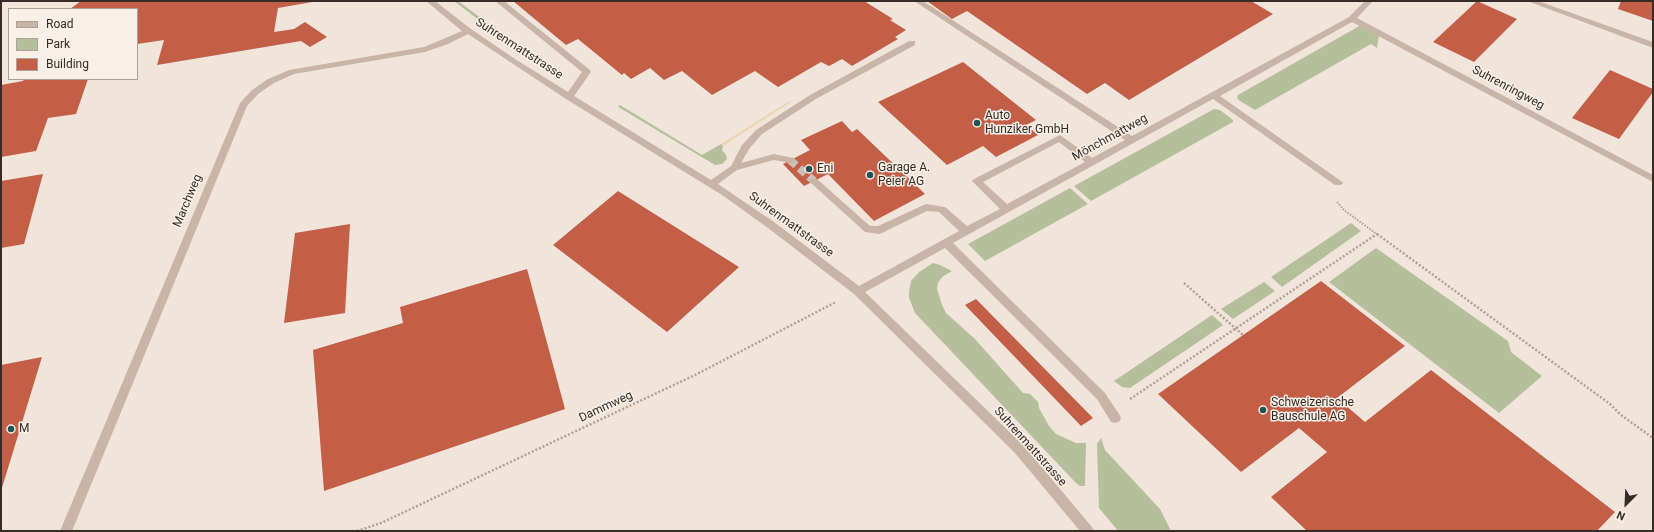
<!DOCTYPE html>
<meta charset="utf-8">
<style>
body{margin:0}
#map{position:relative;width:1654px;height:532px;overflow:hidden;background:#f1e5db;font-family:Roboto,sans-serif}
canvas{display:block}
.frame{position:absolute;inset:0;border:2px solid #352b27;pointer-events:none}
.legend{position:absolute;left:8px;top:8px;width:130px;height:72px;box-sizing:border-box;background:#f9f0e7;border:1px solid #aba19a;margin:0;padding:5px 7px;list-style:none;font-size:12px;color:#352b27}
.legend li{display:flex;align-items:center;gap:8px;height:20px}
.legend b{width:20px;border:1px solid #aba19a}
.north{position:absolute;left:1606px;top:484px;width:40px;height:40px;-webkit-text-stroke:3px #f9f0e7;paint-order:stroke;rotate:204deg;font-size:11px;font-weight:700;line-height:16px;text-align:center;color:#352b27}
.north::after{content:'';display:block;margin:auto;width:14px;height:18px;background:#352b27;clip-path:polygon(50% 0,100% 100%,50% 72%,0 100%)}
</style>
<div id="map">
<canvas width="1654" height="532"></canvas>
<div class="frame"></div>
<ul class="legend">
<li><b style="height:5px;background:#c9b5a7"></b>Road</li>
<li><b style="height:11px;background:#b5bf9b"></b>Park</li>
<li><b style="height:11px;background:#c35f47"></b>Building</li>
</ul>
<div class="north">N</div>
</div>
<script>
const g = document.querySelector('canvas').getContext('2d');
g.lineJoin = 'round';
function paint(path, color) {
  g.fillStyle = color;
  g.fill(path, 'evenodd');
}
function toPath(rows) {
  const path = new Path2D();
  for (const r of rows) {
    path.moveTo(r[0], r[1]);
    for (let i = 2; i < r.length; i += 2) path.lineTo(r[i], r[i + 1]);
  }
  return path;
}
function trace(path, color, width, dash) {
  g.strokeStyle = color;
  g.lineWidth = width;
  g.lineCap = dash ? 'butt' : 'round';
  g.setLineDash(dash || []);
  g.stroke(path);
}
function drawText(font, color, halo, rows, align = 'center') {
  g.font = font + ' Roboto,sans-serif';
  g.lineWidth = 3;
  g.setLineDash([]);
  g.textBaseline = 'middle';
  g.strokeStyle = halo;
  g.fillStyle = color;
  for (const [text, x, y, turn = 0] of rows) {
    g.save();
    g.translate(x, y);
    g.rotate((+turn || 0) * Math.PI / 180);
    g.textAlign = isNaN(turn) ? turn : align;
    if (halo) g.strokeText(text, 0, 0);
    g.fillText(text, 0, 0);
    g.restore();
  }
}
const green = toPath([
 [454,1,458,1,501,33,543,59,541,61,488,27],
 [1361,25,1379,35,1377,48,1371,44,1255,110,1240,101,1237,98,1238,95],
 [620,105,702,155,721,144,723,146,722,150,726,155,727,159,722,164,715,165,620,108,618,106],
 [1214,109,1220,110,1233,120,1233,122,1091,201,1074,186],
 [1070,188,1088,204,985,261,968,244],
 [1351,223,1361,231,1282,287,1271,277],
 [1376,248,1508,341,1511,352,1542,376,1499,413,1329,282],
 [933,263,940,265,952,271,942,277,938,283,937,289,942,305,946,313,975,339,1023,393,1030,394,1038,402,1039,408,1049,426,1056,434,1076,443,1086,443,1085,486,1080,486,1076,483,915,313,909,298,909,292,911,281,919,272],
 [1264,282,1275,291,1233,319,1221,309],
 [1212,315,1223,325,1130,388,1122,387,1114,381],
 [1101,438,1105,450,1160,509,1171,531,1118,531,1099,508,1097,444]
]);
const sand = toPath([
 [789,101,791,102,723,146,721,144]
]);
const building = toPath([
 [81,1,318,1,278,8,274,32,294,29,305,22,327,37,310,47,301,41,157,65,164,40,137,44,137,9,70,9],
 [513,1,864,1,893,19,890,20,906,30,895,37,898,39,852,66,842,59,829,66,821,62,778,87,755,71,712,95,682,71,664,80,650,68,631,79,624,73,622,75,578,39,566,45],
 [927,1,1251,1,1273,14,1129,100,1105,83,1087,94,967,11,952,19],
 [1477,1,1517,19,1474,62,1433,42],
 [1621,1,1653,1,1653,21,1618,9],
 [963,62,1036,120,1026,125,1038,135,996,157,983,146,947,165,878,102],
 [1610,70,1653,89,1653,92,1619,139,1572,118],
 [24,79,88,79,76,114,48,118,36,151,1,157,1,85,23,81],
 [842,121,852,132,857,129,925,194,874,221,828,174,804,186,783,164,810,150,801,140],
 [43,174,24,244,1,248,1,181],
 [618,191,739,267,667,332,553,245],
 [350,224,345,313,284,323,295,233],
 [527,269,565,409,324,491,313,350,403,323,400,307],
 [1321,281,1405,346,1337,398,1365,422,1431,370,1615,512,1597,531,1307,531,1271,497,1327,452,1299,428,1241,472,1158,394],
 [976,299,1093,418,1081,426,965,305],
 [42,357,1,491,1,365]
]);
const minorTunnel = toPath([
 [790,160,814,181]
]);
const pathFar1 = toPath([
 [1337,202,1344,210,1378,235]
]);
const path = toPath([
 [1377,234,1610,404,1621,415,1653,438],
 [1184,283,1243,335],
 [1130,399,1377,234],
 [357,531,381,523,695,375,836,302]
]);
const minor = toPath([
 [426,1,435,1,471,29,515,59,568,92,582,72,495,1,504,1,590,70,591,72,574,96,711,180,731,166,742,145,756,130,810,95,909,41,915,41,915,45,816,99,762,134,749,149,741,163,774,154,793,158,795,160,793,162,790,163,774,160,737,170,718,184,774,222,859,286,959,231,939,212,927,211,882,233,879,234,865,232,811,183,809,181,811,179,817,179,870,226,878,226,926,204,945,207,967,226,1000,209,972,181,974,179,1060,135,1092,158,1125,140,914,1,923,1,1132,136,1349,17,1365,1,1373,1,1357,18,1653,175,1653,182,1352,22,1220,96,1341,181,1343,183,1341,185,1335,185,1213,99,953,243,1105,393,1119,414,1121,418,1119,422,1115,423,1111,422,1097,399,945,248,865,292,1023,445,1092,527,1094,531,1080,531,1015,453,854,294,768,228,722,195,566,99,468,34,448,44,425,52,294,74,274,83,258,94,247,106,72,531,60,531,240,103,252,90,268,79,289,70,424,47,462,31,426,1],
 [1059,142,1085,162,1007,204,983,182,1059,142],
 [1527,1,1538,1,1653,42,1653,48,1527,1]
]);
const markers = [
 [977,123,4,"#1e5455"],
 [809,169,4,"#1e5455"],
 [870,175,4,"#1e5455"],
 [1263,410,4,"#1e5455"],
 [11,429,4,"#1e5455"]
];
const streetNames = [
 ["Suhrenmattstrasse",519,49,33],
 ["Suhrenringweg",1508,88,28],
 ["Mönchmattweg",1110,138,-29],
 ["Marchweg",188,201,-67],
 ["Suhrenmattstrasse",791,225,36],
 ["Dammweg",606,407,-25],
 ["Suhrenmattstrasse",1030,447,48]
];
const poiNames = [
 ["Auto",985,116],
 ["Hunziker GmbH",985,130],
 ["Garage A.",878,168],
 ["Peier AG",878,182],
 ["Eni",817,169],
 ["Schweizerische",1271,403],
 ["Bauschule AG",1271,417],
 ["M",19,429]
];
paint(green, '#b5bf9b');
paint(sand, '#ecd5b2');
paint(building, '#c35f47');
trace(minorTunnel, '#cbc0b7', 8, [8, 4.5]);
trace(pathFar1, '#b49f91', 2, [1.5, 1.5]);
trace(path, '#b49f91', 2.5, [2, 2]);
paint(minor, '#c9b5a7');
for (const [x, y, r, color] of markers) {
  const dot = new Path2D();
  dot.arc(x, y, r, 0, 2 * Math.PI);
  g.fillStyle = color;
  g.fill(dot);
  trace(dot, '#f9f0e7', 1.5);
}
drawText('12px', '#352b27', '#f9f0e7', streetNames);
drawText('12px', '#352b27', '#f9f0e7', poiNames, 'left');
</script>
